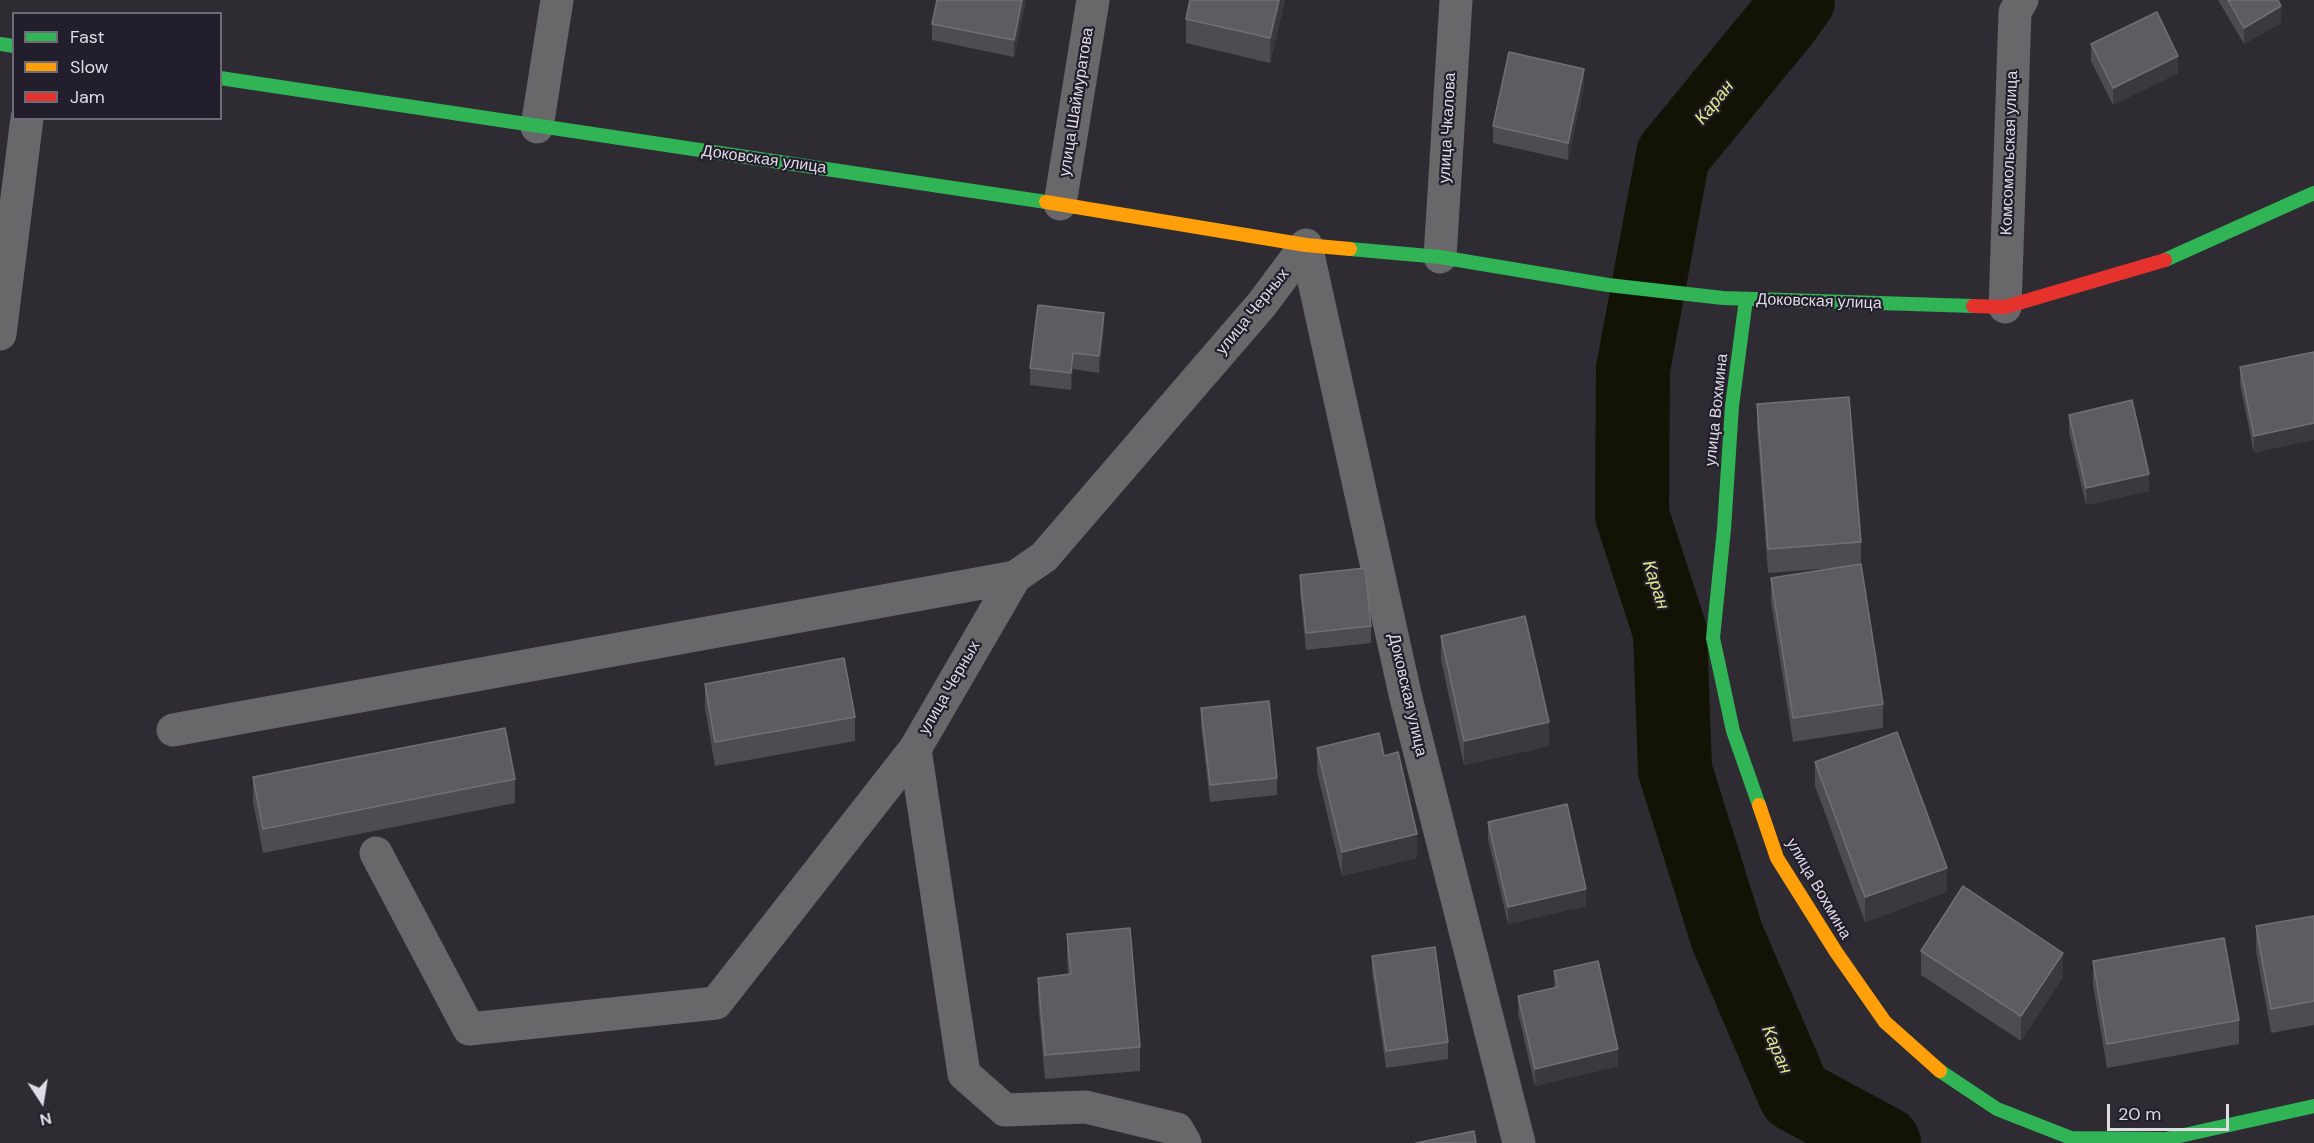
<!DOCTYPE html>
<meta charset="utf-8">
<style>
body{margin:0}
#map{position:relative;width:2314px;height:1143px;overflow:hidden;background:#2e2c32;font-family:"DM Sans",sans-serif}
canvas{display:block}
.legend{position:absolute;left:12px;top:12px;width:210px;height:108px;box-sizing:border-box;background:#231e2c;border:2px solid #6e6a76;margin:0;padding:8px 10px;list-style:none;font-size:18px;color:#dfdce5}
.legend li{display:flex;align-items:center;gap:12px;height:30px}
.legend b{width:30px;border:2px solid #6e6a76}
.north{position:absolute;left:12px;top:1071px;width:60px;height:60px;-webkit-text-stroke:4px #231e2c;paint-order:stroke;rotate:168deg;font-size:16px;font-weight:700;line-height:24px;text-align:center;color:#dfdce5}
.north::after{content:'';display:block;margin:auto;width:21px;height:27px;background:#dfdce5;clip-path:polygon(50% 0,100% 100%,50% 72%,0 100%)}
.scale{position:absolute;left:2107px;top:1104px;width:122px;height:27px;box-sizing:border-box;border:3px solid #dfdce5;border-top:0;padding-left:8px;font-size:18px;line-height:21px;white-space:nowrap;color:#dfdce5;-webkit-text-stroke:4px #231e2c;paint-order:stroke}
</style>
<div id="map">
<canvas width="2314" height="1143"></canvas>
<ul class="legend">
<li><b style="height:8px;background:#30b455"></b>Fast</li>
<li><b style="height:8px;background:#ff9f0a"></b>Slow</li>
<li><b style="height:8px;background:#e5322d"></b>Jam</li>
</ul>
<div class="north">N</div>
<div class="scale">20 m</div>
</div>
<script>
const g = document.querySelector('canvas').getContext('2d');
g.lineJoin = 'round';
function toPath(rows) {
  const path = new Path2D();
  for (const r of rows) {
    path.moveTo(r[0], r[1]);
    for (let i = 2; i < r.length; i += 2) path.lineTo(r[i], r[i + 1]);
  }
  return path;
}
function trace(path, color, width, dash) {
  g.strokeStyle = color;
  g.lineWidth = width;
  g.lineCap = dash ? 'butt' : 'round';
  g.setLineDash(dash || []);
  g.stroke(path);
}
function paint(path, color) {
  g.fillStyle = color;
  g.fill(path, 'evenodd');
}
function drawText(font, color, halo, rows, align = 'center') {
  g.font = font + ' "DM Sans",sans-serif';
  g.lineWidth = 4.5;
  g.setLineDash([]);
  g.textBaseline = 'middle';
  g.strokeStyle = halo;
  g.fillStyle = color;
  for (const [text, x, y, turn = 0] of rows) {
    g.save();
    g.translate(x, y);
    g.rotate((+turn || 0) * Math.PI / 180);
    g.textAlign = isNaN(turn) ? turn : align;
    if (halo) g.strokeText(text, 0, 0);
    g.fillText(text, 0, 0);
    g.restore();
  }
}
const river = toPath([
 [1798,0,1782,22,1673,155,1633,369,1632,515,1670,632,1675,770,1727,936,1795,1095,1884,1143]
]);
const street = toPath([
 [537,127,557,0],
 [1060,204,1093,0],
 [1306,245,1405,694,1519,1143],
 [1440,257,1456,0],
 [2005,307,2015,12,2022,0],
 [0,334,27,118],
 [173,730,1015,577],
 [376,853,469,1029,716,1003,915,749],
 [1185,1143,1177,1129,1086,1107,1005,1110,964,1074,915,749,1015,577,1044,557,1262,304,1306,245]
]);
const fast = toPath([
 [0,44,14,46],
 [220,78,1046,202],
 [1350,249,1440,257,1608,285,1723,298,1973,306],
 [2165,260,2314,193],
 [1746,299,1732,406,1724,529,1713,638,1733,731,1759,805],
 [1940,1071,1997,1109,2071,1138,2166,1139,2314,1106]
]);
const slow = toPath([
 [1046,202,1306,245,1350,249],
 [1759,805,1777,858,1836,952,1885,1022,1940,1071]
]);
const jam = toPath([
 [1973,306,2005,307,2165,260]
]);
const wall = toPath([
 [1026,0,1014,57,932,40,932,24],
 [1190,0,1285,0,1270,63,1186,43,1186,19],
 [2218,0,2278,0,2281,23,2244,44],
 [2091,44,2178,73,2113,105,2091,61],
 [1584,86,1568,160,1493,143,1493,126],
 [1104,330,1099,373,1073,369,1071,390,1030,385,1030,368],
 [2314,352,2254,453,2240,384,2240,367],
 [1757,404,1861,542,1861,564,1883,704,1883,728,1793,742,1771,602,1771,578,1834,568,1768,573,1757,428],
 [2069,415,2149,491,2086,505,2069,432],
 [1300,575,1371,626,1371,643,1306,650,1300,592],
 [1441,636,1549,746,1464,765,1441,660],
 [705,684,855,717,855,741,715,766,705,708],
 [1201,708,1277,778,1277,795,1210,802,1201,725],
 [1317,748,1384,756,1417,858,1342,876,1317,772],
 [1815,762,1947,892,1865,922,1815,786],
 [253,777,515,779,515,803,263,853,253,802],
 [1488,822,1586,906,1508,924,1488,839],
 [2314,916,2314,1025,2271,1033,2256,950,2256,926],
 [1067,934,1140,1047,1140,1071,1045,1079,1038,1002,1038,978,1068,975,1067,958],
 [1921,951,2063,977,2021,1041,1921,975],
 [1372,956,1448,1042,1448,1059,1386,1068,1372,972],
 [2093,961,2239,1020,2239,1044,2107,1068,2093,985],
 [1554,971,1618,1066,1535,1086,1518,1013,1518,996,1554,988]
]);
const shadedWall = toPath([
 [1022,0,1026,0,1014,57,1014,40],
 [1279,0,1285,0,1270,63,1270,38],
 [2281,6,2281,23,2244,44,2244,28],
 [2178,56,2178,73,2113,105,2113,88],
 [1584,69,1584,86,1568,160,1568,143],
 [1104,313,1104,330,1099,373,1099,356],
 [1073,353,1073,369,1071,390,1071,373],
 [2314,423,2314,440,2254,453,2254,436],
 [2149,474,2149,491,2086,505,2086,488],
 [1549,722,1549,746,1464,765,1464,741],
 [1417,834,1417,858,1342,876,1342,852],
 [1947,868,1947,892,1865,922,1865,897],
 [1586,889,1586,906,1508,924,1508,907],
 [2063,953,2063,977,2021,1041,2021,1016],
 [1618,1049,1618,1066,1535,1086,1535,1069]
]);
const building = toPath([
 [937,0,1022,0,1014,40,932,24,937,0],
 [1190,0,1279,0,1270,38,1186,19,1190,0],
 [2228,0,2278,0,2281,6,2244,28,2228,0],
 [2157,12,2178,56,2113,88,2091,44,2157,12],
 [1509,52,1584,69,1568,143,1493,126,1509,52],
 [1038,305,1104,313,1099,356,1073,353,1071,373,1030,368,1038,305],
 [2314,352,2314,423,2254,436,2240,367,2314,352],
 [1849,397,1861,542,1768,549,1757,404,1849,397],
 [2132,400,2149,474,2086,488,2069,415,2132,400],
 [1861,564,1883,704,1793,718,1771,578,1861,564],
 [1365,568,1371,626,1306,633,1300,575,1365,568],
 [1525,616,1549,722,1464,741,1441,636,1525,616],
 [844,658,855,717,715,742,705,684,844,658],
 [1269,701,1277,778,1210,785,1201,708,1269,701],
 [505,728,515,779,263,829,253,777,505,728],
 [1897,732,1947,868,1865,897,1815,762,1897,732],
 [1379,733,1384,756,1398,752,1417,834,1342,852,1317,748,1379,733],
 [1567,804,1586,889,1508,907,1488,822,1567,804],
 [1963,886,2063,953,2021,1016,1921,951,1963,886],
 [2314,916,2314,1001,2271,1009,2256,926,2314,916],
 [1130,928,1140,1047,1045,1055,1038,978,1071,974,1067,934,1130,928],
 [2224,938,2239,1020,2107,1044,2093,961,2224,938],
 [1435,947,1448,1042,1386,1051,1372,956,1435,947],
 [1598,961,1618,1049,1535,1069,1518,996,1558,987,1554,971,1598,961],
 [1474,1131,1476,1143,1416,1143,1474,1131]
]);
const streetNames = [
 ["улица Шаймуратова",1077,102,-81],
 ["улица Чкалова",1448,128,-87],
 ["Комсомольская улица",2010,153,-88],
 ["Доковская улица",764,160,8],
 ["Доковская улица",1819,302,2],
 ["улица Черных",1253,312,-51],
 ["улица Вохмина",1717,410,-84],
 ["улица Черных",950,688,-60],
 ["Доковская улица",1407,695,77],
 ["улица Вохмина",1818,889,60]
];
const waterNames = [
 ["Каран",1715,103,-51],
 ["Каран",1655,585,72],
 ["Каран",1776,1050,67]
];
trace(river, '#121305', 74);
trace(street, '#68676a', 33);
trace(fast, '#30b455', 14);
trace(slow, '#ff9f0a', 14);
trace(jam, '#e5322d', 14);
paint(wall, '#4e4c51');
paint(shadedWall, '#3b393e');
paint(building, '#5e5b61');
trace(building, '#727076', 1.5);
drawText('16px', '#dfdce5', '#231e2c', streetNames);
drawText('italic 18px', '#dce68a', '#231e2c', waterNames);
</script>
